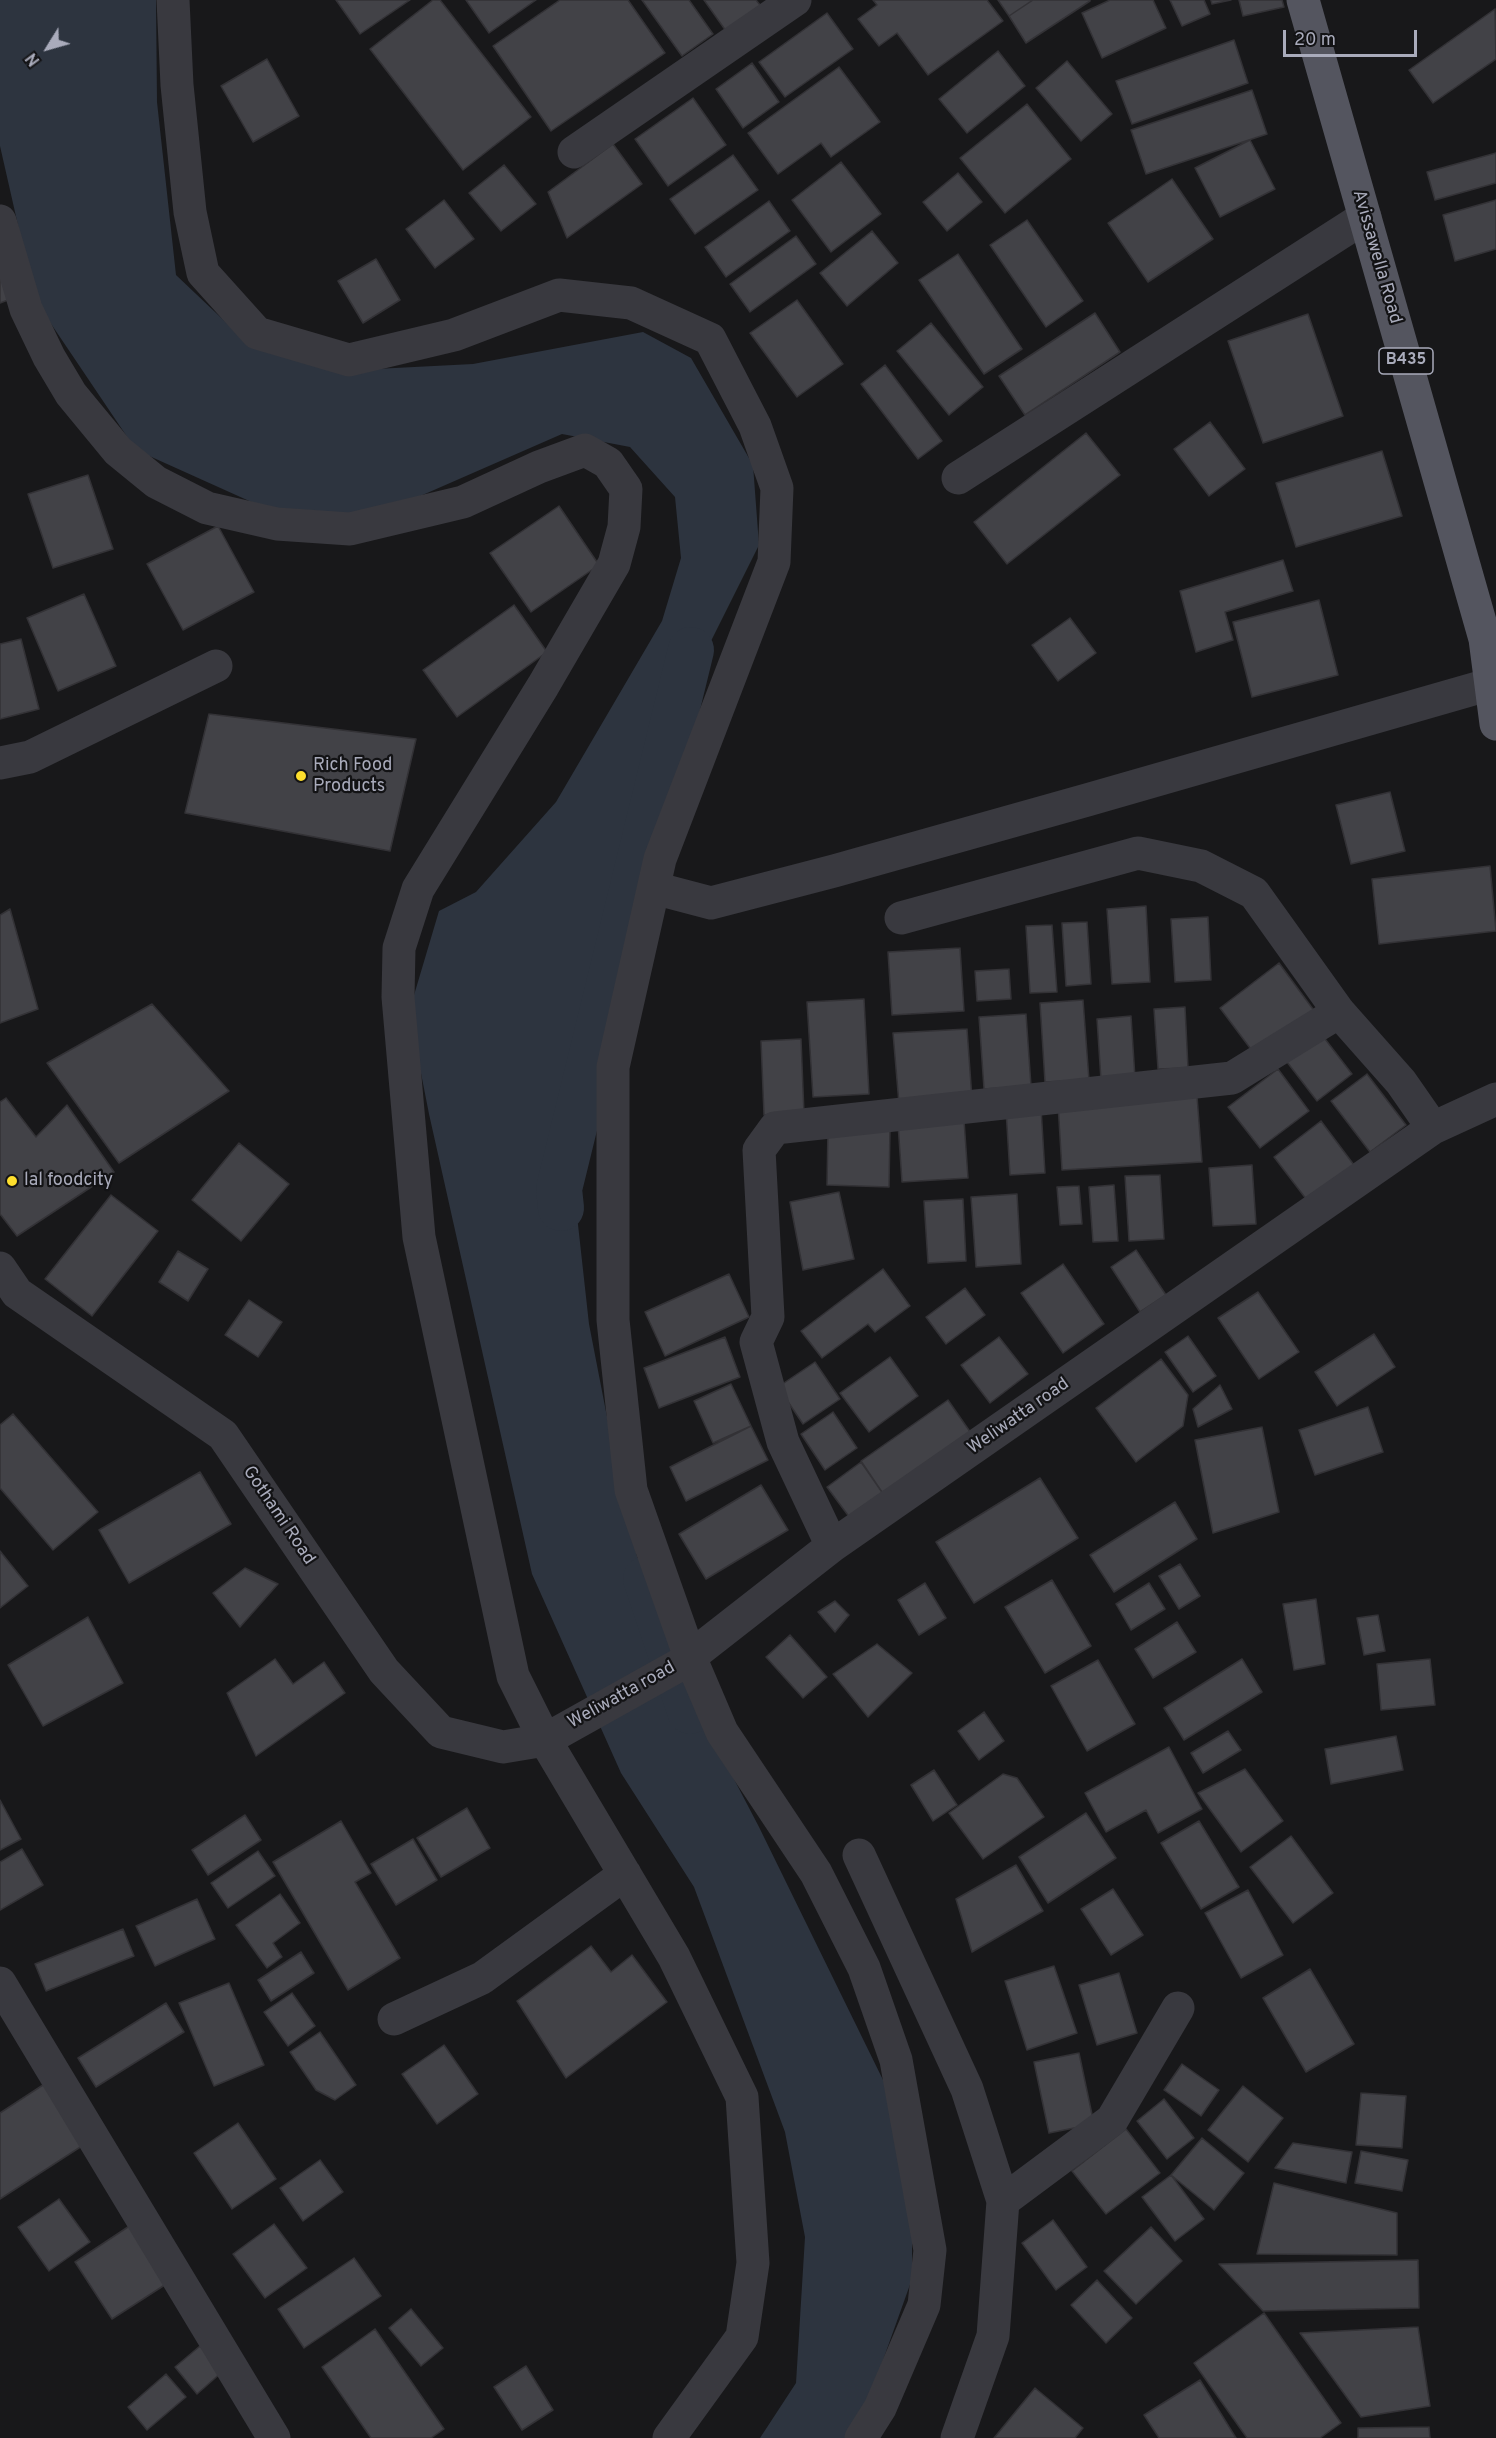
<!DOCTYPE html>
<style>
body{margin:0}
#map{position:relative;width:1496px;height:2438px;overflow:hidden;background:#18181a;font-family:Overpass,sans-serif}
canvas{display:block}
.north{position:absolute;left:18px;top:18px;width:60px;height:60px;-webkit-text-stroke:4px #131315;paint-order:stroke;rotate:233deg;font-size:16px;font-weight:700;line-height:24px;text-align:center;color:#a9abbb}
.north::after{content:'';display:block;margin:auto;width:21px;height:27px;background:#a9abbb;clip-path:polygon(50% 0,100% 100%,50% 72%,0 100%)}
.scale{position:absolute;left:1283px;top:30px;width:134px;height:27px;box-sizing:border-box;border:3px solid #a9abbb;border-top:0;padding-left:8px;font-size:18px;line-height:21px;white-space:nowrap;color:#a9abbb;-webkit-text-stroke:4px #131315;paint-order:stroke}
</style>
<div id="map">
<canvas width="1496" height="2438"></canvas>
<div class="north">N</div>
<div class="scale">20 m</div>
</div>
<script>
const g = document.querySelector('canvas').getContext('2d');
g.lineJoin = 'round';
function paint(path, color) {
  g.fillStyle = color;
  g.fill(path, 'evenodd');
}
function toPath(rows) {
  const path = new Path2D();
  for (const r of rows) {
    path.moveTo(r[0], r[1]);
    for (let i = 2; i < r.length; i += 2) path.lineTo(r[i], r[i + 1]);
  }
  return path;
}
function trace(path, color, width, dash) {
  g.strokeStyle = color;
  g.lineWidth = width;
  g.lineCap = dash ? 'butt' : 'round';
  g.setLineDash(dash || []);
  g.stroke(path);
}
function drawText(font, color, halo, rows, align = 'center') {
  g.font = font + ' Overpass,sans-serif';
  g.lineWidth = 4.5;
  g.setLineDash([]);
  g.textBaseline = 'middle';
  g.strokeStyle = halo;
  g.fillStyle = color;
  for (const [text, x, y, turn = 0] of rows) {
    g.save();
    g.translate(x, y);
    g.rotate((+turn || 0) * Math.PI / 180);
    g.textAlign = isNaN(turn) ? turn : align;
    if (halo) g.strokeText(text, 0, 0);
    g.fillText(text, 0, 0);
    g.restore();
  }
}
const water = toPath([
 [0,0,156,0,157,102,176,275,253,348,336,371,473,364,643,332,691,358,753,465,759,545,665,733,612,910,565,1107,589,1324,620,1484,653,1624,759,1827,885,2084,912,2179,912,2279,863,2416,848,2438,760,2438,796,2383,805,2237,785,2132,694,1887,621,1773,532,1574,429,1114,409,1012,439,911,476,892,556,802,662,621,681,558,675,497,630,447,562,434,370,518,267,509,136,450,35,300,0,146]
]);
const canal = toPath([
 [561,1208,559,1189,691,650],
 [646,1579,690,1711]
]);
const building = toPath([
 [336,0,410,0,360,34,336,0],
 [433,0,440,0,531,117,463,170,370,49,433,0],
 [466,0,536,0,489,33,466,0],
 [560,0,628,0,665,53,551,131,493,46,560,0],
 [642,0,689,0,713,34,682,56,642,0],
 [704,0,756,0,761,6,726,31,704,0],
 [873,0,987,0,1003,21,928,75,897,33,879,46,858,19,877,5,873,0],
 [998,0,1033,0,1009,16,998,0],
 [1033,0,1090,0,1090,1,1026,43,1009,16,1033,0],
 [1110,0,1153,0,1166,28,1102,58,1082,13,1110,0],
 [1170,0,1204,0,1210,14,1182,26,1170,0],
 [1211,0,1231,0,1212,4,1211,0],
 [1239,0,1282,0,1284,7,1243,16,1239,0],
 [1495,9,1496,59,1433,103,1409,70,1495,9],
 [827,13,853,49,785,97,759,62,827,13],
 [1234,40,1248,83,1132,124,1116,81,1234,40],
 [998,51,1025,86,967,133,939,99,998,51],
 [267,59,299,116,253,142,221,86,267,59],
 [1067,61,1112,114,1081,141,1036,88,1067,61],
 [752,63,779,102,743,128,716,89,752,63],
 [839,67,880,122,831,157,821,143,778,174,748,133,839,67],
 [1252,90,1267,134,1146,174,1131,130,1252,90],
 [693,98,726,145,668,186,635,139,693,98],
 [1027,104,1071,159,1005,213,960,158,1027,104],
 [1250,140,1275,189,1220,217,1195,168,1250,140],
 [613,144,642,184,567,238,548,192,613,144],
 [1496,153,1496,183,1435,200,1427,172,1496,153],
 [733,155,758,190,695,234,670,199,733,155],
 [841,162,881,214,831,252,792,200,841,162],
 [504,165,536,204,501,231,469,193,504,165],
 [958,173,982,202,947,231,923,202,958,173],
 [1172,179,1213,239,1148,282,1108,223,1172,179],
 [444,200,474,239,435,268,406,229,444,200],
 [1496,200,1496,249,1455,261,1443,215,1496,200],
 [769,201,790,231,726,277,705,247,769,201],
 [1027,220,1083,301,1046,327,990,245,1027,220],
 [872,231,898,263,847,306,820,273,872,231],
 [796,236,816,264,750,312,730,284,796,236],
 [958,254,1022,349,984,374,919,280,958,254],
 [376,259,400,300,363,323,338,281,376,259],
 [0,265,13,298,0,303,0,265],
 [797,300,843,364,797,397,750,333,797,300],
 [1095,313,1120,352,1025,415,999,376,1095,313],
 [1308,314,1343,416,1263,443,1228,341,1308,314],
 [931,323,983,387,949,415,897,351,931,323],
 [885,365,942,441,918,459,861,384,885,365],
 [1210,422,1245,469,1209,496,1174,449,1210,422],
 [1086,433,1120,475,1007,564,974,522,1086,433],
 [1382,451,1402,516,1296,547,1276,483,1382,451],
 [88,475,113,549,53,568,28,494,88,475],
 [559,506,599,565,531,612,490,553,559,506],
 [218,526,254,592,183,630,147,564,218,526],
 [1283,560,1293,591,1225,612,1233,640,1196,652,1180,591,1283,560],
 [84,594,116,666,58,691,27,618,84,594],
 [1319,600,1338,675,1252,697,1233,622,1319,600],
 [514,605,547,652,457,717,423,670,514,605],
 [1070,618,1096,653,1058,681,1032,645,1070,618],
 [21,639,39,709,0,719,0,644,21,639],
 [209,714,416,739,390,851,185,813,209,714],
 [1390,792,1405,851,1351,864,1336,805,1390,792],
 [1490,866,1496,931,1379,944,1372,879,1490,866],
 [1146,906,1150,982,1112,984,1107,909,1146,906],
 [10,909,38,1009,0,1023,0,915,10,909],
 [1208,917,1211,980,1175,982,1171,919,1208,917],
 [1087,922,1091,984,1066,986,1062,923,1087,922],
 [1052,925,1057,992,1030,993,1026,926,1052,925],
 [960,948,964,1011,892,1015,888,952,960,948],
 [1279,963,1318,1016,1259,1060,1220,1008,1279,963],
 [1009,969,1011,999,977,1001,975,971,1009,969],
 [864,999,869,1094,813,1097,807,1002,864,999],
 [1083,1000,1089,1080,1045,1082,1040,1003,1083,1000],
 [152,1004,229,1091,119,1163,47,1063,152,1004],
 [1185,1007,1188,1068,1158,1069,1154,1009,1185,1007],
 [1026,1014,1031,1086,984,1089,979,1017,1026,1014],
 [1131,1016,1135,1078,1101,1080,1097,1019,1131,1016],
 [967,1029,972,1099,899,1104,893,1033,967,1029],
 [1322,1035,1352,1074,1317,1101,1287,1062,1322,1035],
 [801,1039,804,1114,764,1115,761,1041,801,1039],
 [1278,1069,1309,1111,1260,1148,1228,1107,1278,1069],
 [1367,1074,1406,1125,1370,1152,1331,1101,1367,1074],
 [1197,1096,1202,1162,1062,1170,1058,1104,1197,1096],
 [6,1098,36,1137,67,1105,114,1172,17,1236,0,1214,0,1102,6,1098],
 [1041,1108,1045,1173,1010,1175,1006,1110,1041,1108],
 [964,1120,968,1178,902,1182,898,1124,964,1120],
 [1321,1121,1357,1169,1310,1204,1274,1157,1321,1121],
 [828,1127,890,1129,889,1187,827,1185,828,1127],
 [239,1143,289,1184,241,1241,192,1200,239,1143],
 [1252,1165,1256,1224,1213,1226,1209,1168,1252,1165],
 [1160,1175,1164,1239,1129,1241,1125,1176,1160,1175],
 [1114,1185,1118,1241,1093,1242,1089,1187,1114,1185],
 [1079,1186,1082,1224,1060,1225,1057,1187,1079,1186],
 [839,1192,854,1259,803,1270,790,1202,839,1192],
 [1017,1194,1021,1264,976,1267,971,1197,1017,1194],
 [111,1195,158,1231,92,1316,45,1279,111,1195],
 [963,1199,966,1261,928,1263,924,1201,963,1199],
 [1136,1250,1166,1295,1140,1312,1111,1267,1136,1250],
 [178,1251,208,1269,188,1301,159,1282,178,1251],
 [1063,1264,1104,1324,1063,1353,1021,1293,1063,1264],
 [883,1269,910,1306,875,1332,868,1324,822,1358,801,1331,883,1269],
 [729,1274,749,1317,665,1356,645,1312,729,1274],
 [965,1288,985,1315,946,1344,926,1317,965,1288],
 [1258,1292,1299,1352,1259,1379,1218,1318,1258,1292],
 [249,1300,282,1322,258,1357,225,1335,249,1300],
 [1374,1334,1395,1367,1337,1406,1315,1372,1374,1334],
 [1188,1336,1216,1376,1193,1392,1165,1352,1188,1336],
 [725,1337,740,1377,659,1408,644,1368,725,1337],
 [999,1337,1028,1374,990,1403,961,1365,999,1337],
 [890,1357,918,1396,869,1432,840,1393,890,1357],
 [1161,1359,1188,1395,1183,1426,1136,1462,1096,1408,1161,1359],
 [815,1362,840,1399,803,1424,778,1387,815,1362],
 [731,1384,751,1426,713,1443,694,1401,731,1384],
 [1220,1385,1232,1409,1198,1427,1193,1409,1220,1385],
 [948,1400,973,1436,886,1498,861,1461,948,1400],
 [1368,1407,1383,1452,1315,1475,1299,1430,1368,1407],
 [833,1412,857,1448,825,1470,801,1434,833,1412],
 [13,1414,98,1512,53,1550,0,1488,0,1425,13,1414],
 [751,1426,768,1460,686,1501,670,1467,751,1426],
 [1262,1427,1279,1512,1213,1533,1195,1440,1262,1427],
 [861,1462,886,1498,853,1522,827,1487,861,1462],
 [200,1472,231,1524,129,1583,99,1530,200,1472],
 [1040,1478,1078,1538,974,1603,936,1542,1040,1478],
 [761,1485,788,1530,706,1579,679,1534,761,1485],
 [1175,1502,1197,1539,1114,1592,1090,1555,1175,1502],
 [0,1551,28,1586,0,1608,0,1551],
 [1180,1564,1200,1596,1179,1609,1159,1576,1180,1564],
 [245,1568,278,1584,240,1627,213,1593,245,1568],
 [1052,1580,1091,1646,1045,1673,1005,1607,1052,1580],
 [925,1583,946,1618,919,1635,898,1600,925,1583],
 [1149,1583,1165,1609,1131,1630,1116,1604,1149,1583],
 [1316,1599,1325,1664,1294,1670,1283,1604,1316,1599],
 [835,1601,849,1615,835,1632,818,1612,835,1601],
 [1378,1615,1385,1651,1364,1655,1357,1618,1378,1615],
 [88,1617,123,1683,43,1726,8,1665,88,1617],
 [1177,1622,1196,1652,1153,1678,1135,1649,1177,1622],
 [790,1635,827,1677,803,1698,766,1657,790,1635],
 [877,1644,912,1673,868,1717,833,1674,877,1644],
 [275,1659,293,1684,324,1662,345,1693,256,1756,227,1693,275,1659],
 [1242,1659,1262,1692,1184,1740,1164,1708,1242,1659],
 [1430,1659,1435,1705,1381,1710,1377,1664,1430,1659],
 [1098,1660,1135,1724,1087,1751,1051,1686,1098,1660],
 [984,1712,1004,1741,979,1760,958,1731,984,1712],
 [1228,1731,1241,1750,1203,1773,1191,1753,1228,1731],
 [1396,1736,1403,1770,1331,1784,1325,1749,1396,1736],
 [1169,1747,1202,1809,1158,1833,1146,1810,1106,1832,1085,1793,1169,1747],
 [1245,1769,1283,1821,1241,1852,1198,1793,1245,1769],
 [934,1770,957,1805,933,1821,911,1785,934,1770],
 [1003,1774,1017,1778,1044,1817,983,1859,949,1813,1003,1774],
 [0,1800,21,1839,0,1850,0,1800],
 [467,1808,490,1848,441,1877,417,1838,467,1808],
 [1086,1813,1116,1858,1048,1903,1019,1857,1086,1813],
 [245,1815,261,1840,208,1875,192,1850,245,1815],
 [341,1821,371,1873,355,1882,400,1958,348,1990,273,1862,341,1821],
 [1199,1821,1239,1887,1201,1909,1161,1843,1199,1821],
 [1291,1836,1333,1893,1293,1923,1250,1867,1291,1836],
 [413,1839,437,1880,396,1905,371,1864,413,1839],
 [22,1849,43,1885,0,1910,0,1862,22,1849],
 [258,1851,275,1876,228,1908,211,1883,258,1851],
 [1016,1865,1043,1911,972,1952,956,1899,1016,1865],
 [1113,1889,1143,1935,1111,1955,1081,1909,1113,1889],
 [1248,1890,1283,1955,1241,1978,1205,1913,1248,1890],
 [280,1894,300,1923,273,1943,282,1957,267,1968,236,1925,280,1894],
 [197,1899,215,1939,155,1966,136,1926,197,1899],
 [123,1929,134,1956,46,1991,35,1964,123,1929],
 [591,1946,611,1972,632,1955,667,2002,566,2078,517,2001,591,1946],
 [301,1952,314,1973,271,2001,258,1980,301,1952],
 [1054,1966,1077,2033,1027,2050,1005,1981,1054,1966],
 [1310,1969,1354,2044,1306,2072,1263,1998,1310,1969],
 [1119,1973,1137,2033,1097,2045,1079,1985,1119,1973],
 [229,1983,264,2065,214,2086,179,2003,229,1983],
 [292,1993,315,2026,288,2046,264,2012,292,1993],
 [166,2003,184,2032,96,2087,78,2058,166,2003],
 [320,2032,356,2085,335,2100,316,2090,290,2052,320,2032],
 [444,2045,478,2094,437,2124,402,2074,444,2045],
 [1079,2053,1094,2124,1049,2133,1034,2062,1079,2053],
 [1182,2064,1219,2090,1201,2116,1164,2090,1182,2064],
 [46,2083,85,2144,0,2199,0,2113,46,2083],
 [1243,2086,1283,2118,1248,2162,1208,2130,1243,2086],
 [1361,2093,1406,2096,1402,2148,1356,2145,1361,2093],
 [1164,2099,1194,2138,1167,2159,1137,2121,1164,2099],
 [238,2123,276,2179,232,2209,194,2153,238,2123],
 [1126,2129,1160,2173,1106,2214,1072,2171,1126,2129],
 [1202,2138,1244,2173,1214,2210,1171,2175,1202,2138],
 [1293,2143,1352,2152,1346,2183,1275,2168,1293,2143],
 [1361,2151,1408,2160,1402,2191,1355,2183,1361,2151],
 [320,2160,343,2192,303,2221,280,2188,320,2160],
 [1171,2175,1204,2219,1175,2241,1142,2197,1171,2175],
 [1274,2183,1397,2213,1397,2255,1257,2254,1274,2183],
 [59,2199,90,2242,49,2271,18,2227,59,2199],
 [1053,2220,1087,2267,1056,2290,1022,2243,1053,2220],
 [137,2221,174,2279,112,2319,75,2262,137,2221],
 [274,2224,307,2268,265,2298,233,2254,274,2224],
 [1151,2227,1182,2261,1136,2304,1104,2271,1151,2227],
 [354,2258,381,2296,304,2348,278,2309,354,2258],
 [1418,2260,1419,2308,1263,2311,1219,2264,1418,2260],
 [1097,2280,1132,2318,1106,2343,1071,2305,1097,2280],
 [411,2309,443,2348,421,2366,389,2328,411,2309],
 [1264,2313,1341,2423,1320,2438,1247,2438,1194,2363,1264,2313],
 [1418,2327,1430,2406,1361,2417,1300,2333,1418,2327],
 [375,2329,444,2429,431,2438,371,2438,322,2367,375,2329],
 [200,2346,222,2372,197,2394,175,2367,200,2346],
 [526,2366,553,2410,522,2430,494,2387,526,2366],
 [166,2374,186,2397,147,2430,128,2407,166,2374],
 [1200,2380,1236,2438,1159,2438,1144,2415,1200,2380],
 [1035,2388,1083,2428,1075,2438,994,2438,1035,2388],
 [1429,2427,1430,2438,1358,2438,1358,2428,1429,2427]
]);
const minor = toPath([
 [173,0,177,85,190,212,203,273,257,333,349,360,454,335,559,295,631,303,710,339,755,426,777,488,774,562,660,859,613,1067,613,1320,631,1490,690,1657,722,1732,816,1873,864,1968,896,2060,930,2250,924,2305,880,2408,861,2438],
 [574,152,795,0],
 [0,221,26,309,49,357,71,394,118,451,156,482,207,508,277,524,350,529,463,502,539,467,585,450,608,463,626,489,624,527,614,564,543,686,418,889,399,948,398,997,419,1237,513,1676,545,1740,674,1957,742,2097,753,2263,742,2337,669,2438],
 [958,478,1365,217],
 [0,763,30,757,216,666],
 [654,888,711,903,834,871,1087,800,1491,684],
 [901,918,1138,853,1201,866,1254,893,1339,1012,1401,1082,1433,1128],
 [0,1268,17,1293,223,1435,384,1671,441,1732,503,1747,545,1740,681,1664,832,1546,1433,1128,1496,1099],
 [832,1546,783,1442,756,1342,768,1317,759,1150,775,1128,1232,1078,1339,1012],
 [859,1855,967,2089,1003,2201,993,2336,957,2438],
 [0,1983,274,2438],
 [394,2019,482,1978,625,1874],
 [1003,2201,1112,2120,1178,2008]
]);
const primary = toPath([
 [1303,0,1485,639,1496,724]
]);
const markers = [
 [301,776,6,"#fdde2d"],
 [12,1181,6,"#fdde2d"]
];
const shields = [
 [1406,361,54]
];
const shieldNames = [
 ["B435",1406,361]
];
const streetNames = [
 ["Avissawella Road",1376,257,74],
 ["Weliwatta road",1019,1417,-35],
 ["Gothami Road",278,1516,56],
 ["Weliwatta road",622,1696,-29]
];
const poiNames = [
 ["Rich Food",313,766],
 ["Products",313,787],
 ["lal foodcity",24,1181]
];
paint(water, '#2d343f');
trace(canal, '#2d343f', 46);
paint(building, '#424247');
trace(building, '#333236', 1.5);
trace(minor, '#39393f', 33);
trace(primary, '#54555f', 33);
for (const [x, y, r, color] of markers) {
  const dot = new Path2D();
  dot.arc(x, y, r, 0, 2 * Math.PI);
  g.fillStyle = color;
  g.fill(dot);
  trace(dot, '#131315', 2);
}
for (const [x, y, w] of shields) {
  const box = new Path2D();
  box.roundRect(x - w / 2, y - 13, w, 26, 4.5);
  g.fillStyle = '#131315';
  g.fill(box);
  trace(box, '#a9abbb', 1.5);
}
drawText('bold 16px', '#a9abbb', null, shieldNames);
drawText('18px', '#a9abbb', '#131315', streetNames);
drawText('18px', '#a9abbb', '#131315', poiNames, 'left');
</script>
